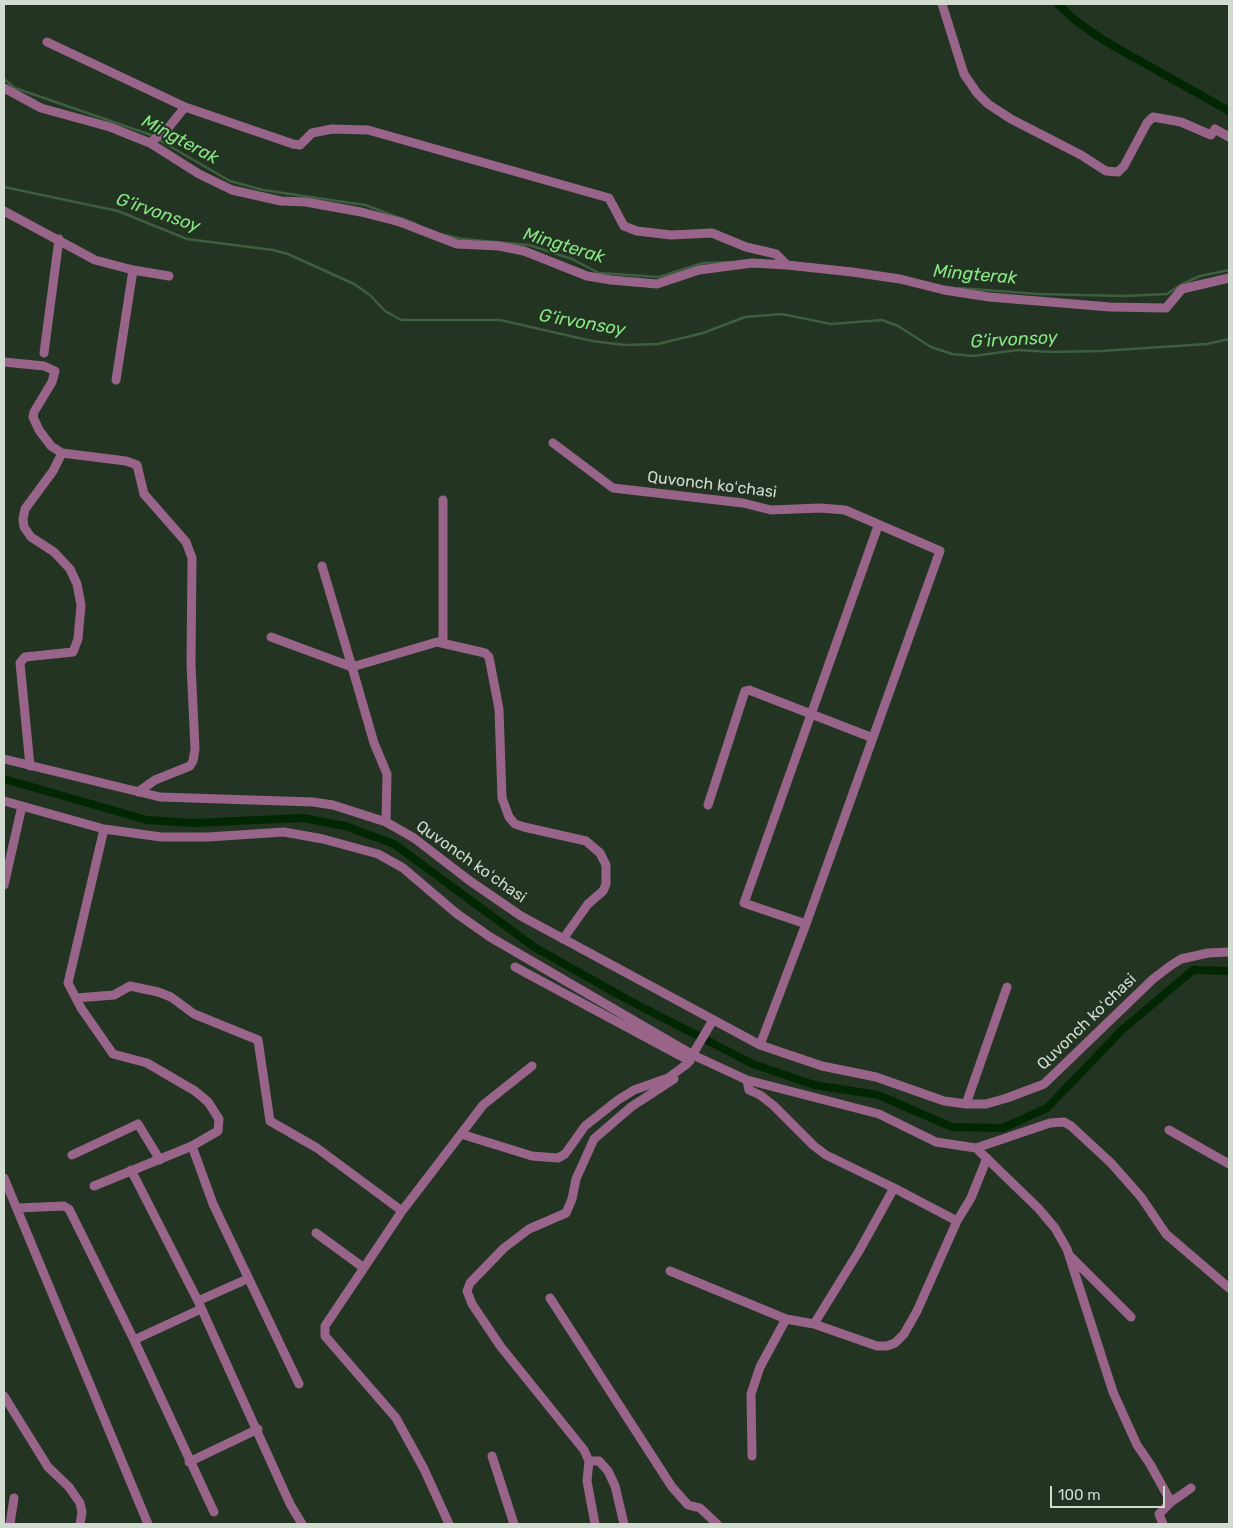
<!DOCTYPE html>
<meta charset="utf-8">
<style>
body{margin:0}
#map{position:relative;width:1233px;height:1528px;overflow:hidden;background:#233422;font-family:Rubik,sans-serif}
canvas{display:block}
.frame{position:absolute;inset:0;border:5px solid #d1dbd0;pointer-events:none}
.scale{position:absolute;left:1050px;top:1486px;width:115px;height:22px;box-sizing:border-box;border:2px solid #d1dbd0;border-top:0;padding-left:6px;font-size:15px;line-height:18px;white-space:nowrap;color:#d1dbd0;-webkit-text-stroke:4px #233422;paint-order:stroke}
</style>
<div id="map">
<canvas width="1233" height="1528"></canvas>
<div class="frame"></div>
<div class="scale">100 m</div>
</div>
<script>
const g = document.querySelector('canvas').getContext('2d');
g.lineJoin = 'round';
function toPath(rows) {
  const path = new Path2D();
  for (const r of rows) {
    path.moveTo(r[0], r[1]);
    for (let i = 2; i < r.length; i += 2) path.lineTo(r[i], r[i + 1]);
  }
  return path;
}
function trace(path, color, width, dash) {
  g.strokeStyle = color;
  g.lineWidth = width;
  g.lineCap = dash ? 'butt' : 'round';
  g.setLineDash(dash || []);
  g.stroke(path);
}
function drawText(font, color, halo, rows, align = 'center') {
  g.font = font + ' Rubik,sans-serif';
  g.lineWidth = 4;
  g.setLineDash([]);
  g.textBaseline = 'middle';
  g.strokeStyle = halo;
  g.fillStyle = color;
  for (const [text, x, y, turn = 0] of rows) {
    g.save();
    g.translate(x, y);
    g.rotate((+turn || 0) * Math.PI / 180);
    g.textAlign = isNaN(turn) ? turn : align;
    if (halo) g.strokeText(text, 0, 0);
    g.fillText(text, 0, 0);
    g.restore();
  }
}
const stream = toPath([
 [4,79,15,88,154,136],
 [159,140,230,181,263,190,365,205,416,224],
 [4,187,118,211,187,239,273,250,288,254,354,284,370,295,385,311,401,320,500,320,592,341,625,345,658,344,703,333,745,317,782,314,831,324,882,320,898,326,931,347,952,354,973,356,1018,350,1051,352,1101,351,1207,344,1229,339],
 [445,235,463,239,529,245,572,259,599,273,659,277,703,263,731,262],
 [959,288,1038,294,1124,296,1167,294,1182,284,1200,276,1229,270]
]);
const canal = toPath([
 [1058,4,1075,20,1103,40,1229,111],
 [4,779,147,820,193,823,303,818,345,826,394,844,534,947,630,1001,753,1064,814,1085,878,1095,952,1127,1003,1128,1047,1108,1122,1030,1193,970,1229,971]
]);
const minor = toPath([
 [942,4,964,74,977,93,988,104,1011,119,1081,155,1106,171,1118,172,1124,166,1147,123,1153,117,1181,122,1211,135,1215,129,1229,137],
 [47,42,185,107,293,144,300,145,312,133,332,129,368,130,609,198,624,226,637,231,671,235,712,233,746,247,776,254,787,265],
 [4,88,41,108,110,127,150,143,199,174,232,190,281,201,306,202,361,212,400,222,457,244,499,246,524,251,587,276,611,280,657,284,699,270,752,263,787,265,852,272,900,279,944,290,989,297,1110,307,1166,308,1182,289,1229,278],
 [150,143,169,127,185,107],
 [4,211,95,260,133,270,116,380],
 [133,270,169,276],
 [44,353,59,239],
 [4,362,44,366,55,371,52,382,34,412,33,417,39,430,51,446,62,453,53,471,25,509,23,519,24,527,31,537,54,552,70,569,77,584,81,605,78,639,73,652,25,657,20,663,30,766],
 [553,443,613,488,743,503,771,510,820,508,845,510,940,551,806,924,760,1045],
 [62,453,126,461,137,465,144,494,186,542,192,558,191,664,195,749,193,761,190,766,155,780,138,792],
 [443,500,443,642],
 [322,566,352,667,437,642,485,653,489,657,499,709,502,798,509,817,515,824,524,827,586,841,600,853,606,865,606,884,603,891,588,904,563,939],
 [271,637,352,667,374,743,387,774,386,822],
 [4,759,160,797,313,802,333,805,386,822,414,838,470,881,521,916,760,1045,822,1066,876,1077,944,1101,966,1104,986,1104,1007,1098,1044,1084,1153,979,1170,966,1181,959,1208,953,1229,952],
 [4,801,104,829,161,837,208,837,284,832,323,839,378,854,403,868,456,913,490,937,693,1055,747,1080,879,1114,936,1142,976,1148,1038,1208,1055,1228,1067,1249,1113,1392,1137,1445,1150,1464,1171,1502,1159,1514,1163,1524],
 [708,805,745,691,749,690,873,738],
 [4,885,22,806],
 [806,924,744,903,878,526],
 [515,967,690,1061],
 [76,998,114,995,130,986,158,992,171,997,194,1014,258,1040,270,1121,317,1148,402,1211],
 [747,1080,749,1090,760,1095,773,1105,814,1146,826,1155,894,1188],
 [966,1104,1007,987],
 [1169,1130,1229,1164],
 [461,1134,483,1105,532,1066],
 [192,1146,213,1204,299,1384],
 [976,1148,1050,1123,1064,1122,1071,1126,1111,1163,1141,1197,1166,1234,1229,1288],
 [72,1155,138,1124,160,1160],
 [131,1170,198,1301,290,1504,302,1524],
 [4,1178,148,1524],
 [94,1186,192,1146,218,1131,219,1119,208,1102,195,1091,147,1063,113,1054,81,1008,68,983,104,829],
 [18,1208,64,1206,69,1209,134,1340,214,1512],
 [316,1233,364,1268],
 [1071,1257,1131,1317],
 [670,1271,786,1319],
 [550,1298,672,1487,688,1505,700,1508,717,1524],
 [198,1301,247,1279],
 [814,1324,877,1346,887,1346,895,1343,904,1334,917,1311,957,1221],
 [134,1340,201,1309],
 [4,1396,48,1467,69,1487,80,1503,82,1512,80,1524],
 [492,1456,514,1524],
 [752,1456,751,1394,760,1367,786,1319,814,1324,859,1251,894,1188,957,1221,971,1198,987,1158],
 [589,1461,599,1461,608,1471,615,1486,624,1524],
 [189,1462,258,1429],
 [1171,1502,1191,1488],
 [10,1524,14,1498],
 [449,1524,424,1469,396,1418,325,1336,325,1326,402,1211,461,1134,532,1156,558,1158,565,1154,585,1126,618,1100,634,1090,668,1078,687,1064,713,1020],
 [595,1524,587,1481,589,1461,584,1450,501,1347,472,1304,467,1291,470,1283,504,1248,529,1229,566,1213,572,1199,576,1179,594,1139,631,1107,674,1079]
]);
const streetNames = [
 ["Quvonch koʻchasi",712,485,7],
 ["Quvonch koʻchasi",471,862,35],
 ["Quvonch koʻchasi",1087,1022,-44]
];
const waterNames = [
 ["Mingterak",180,140,28],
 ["G‘irvonsoy",158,213,19],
 ["Mingterak",564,246,17],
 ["Mingterak",975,275,5],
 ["G‘irvonsoy",582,323,10],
 ["G‘irvonsoy",1014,340,-3]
];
trace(stream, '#3f5d40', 2.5);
trace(canal, '#012702', 8);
trace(minor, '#986489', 9);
drawText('16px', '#d1dbd0', '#233422', streetNames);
drawText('italic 18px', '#88e685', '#233422', waterNames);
</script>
